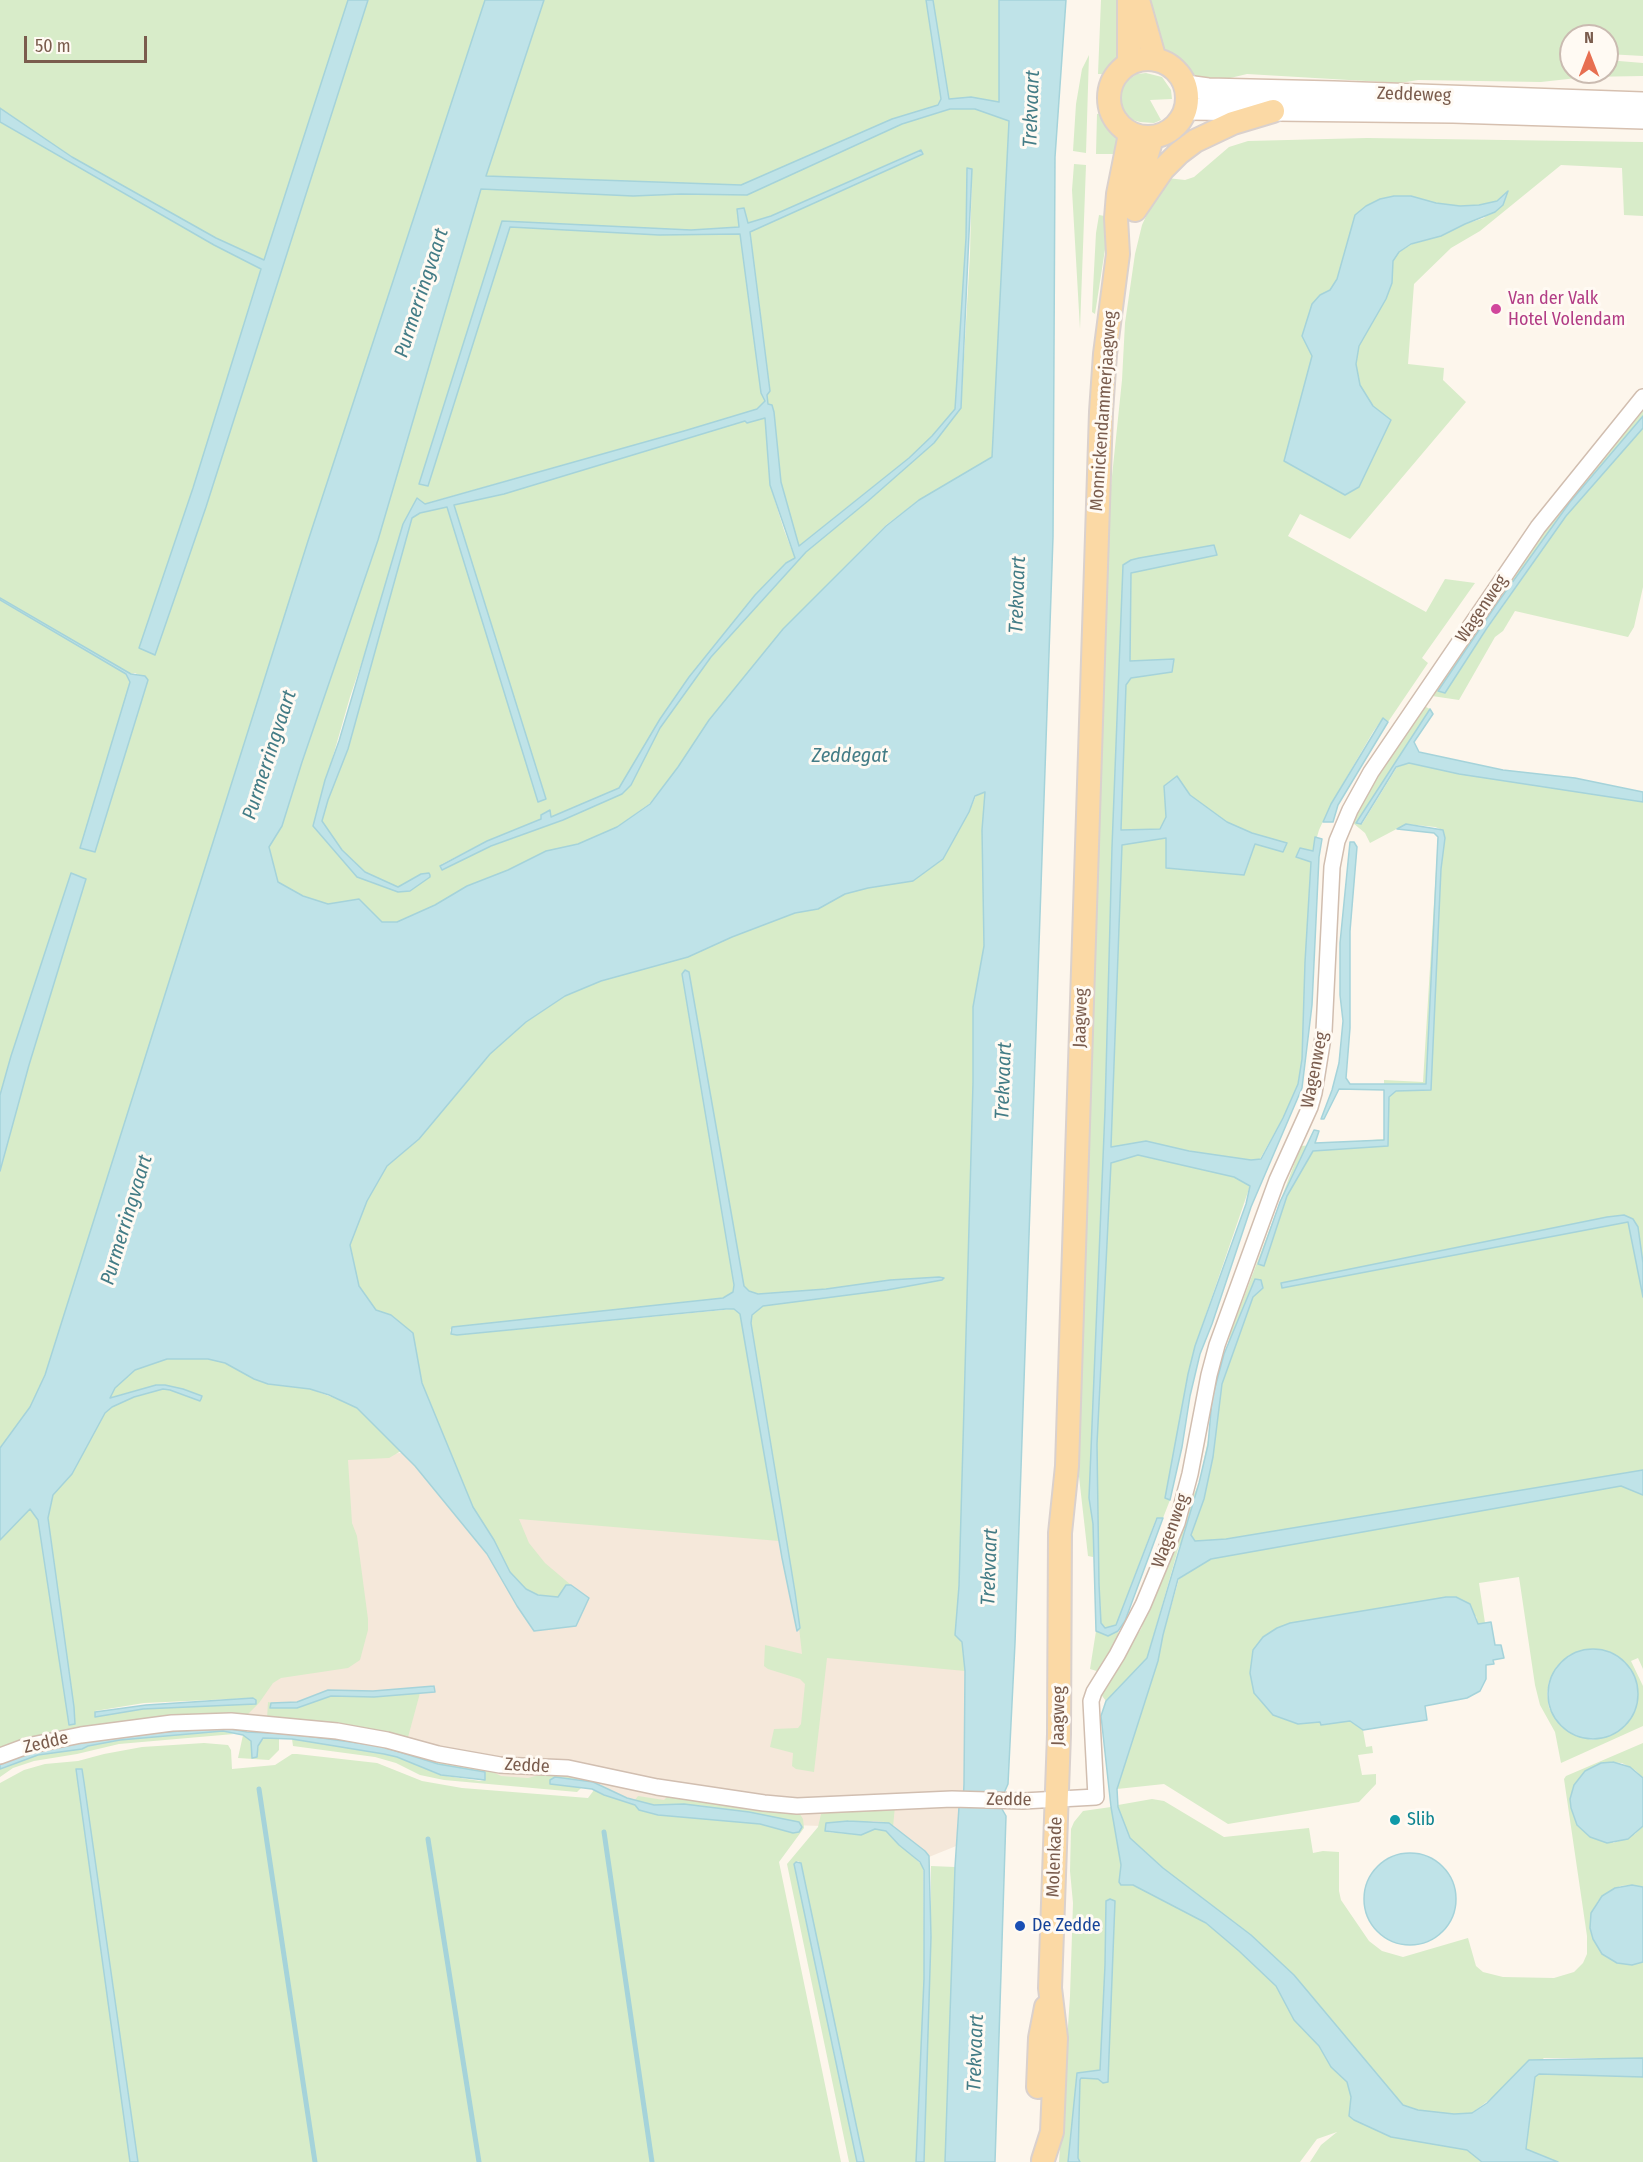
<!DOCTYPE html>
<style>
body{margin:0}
#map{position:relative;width:1643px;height:2162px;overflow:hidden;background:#fdf6ec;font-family:"Fira Sans Condensed",sans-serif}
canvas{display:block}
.north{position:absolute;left:1559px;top:24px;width:60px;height:60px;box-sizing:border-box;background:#fffaf3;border:2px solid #cabbb1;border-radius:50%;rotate:0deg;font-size:16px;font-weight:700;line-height:24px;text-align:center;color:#7a5c4d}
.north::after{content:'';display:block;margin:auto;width:21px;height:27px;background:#e76f51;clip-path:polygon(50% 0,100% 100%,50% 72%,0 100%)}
.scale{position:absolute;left:24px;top:36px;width:123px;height:27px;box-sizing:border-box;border:3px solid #7a5c4d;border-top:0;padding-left:8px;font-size:18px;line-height:21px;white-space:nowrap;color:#7a5c4d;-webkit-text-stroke:4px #fffaf3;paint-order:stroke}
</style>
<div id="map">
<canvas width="1643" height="2162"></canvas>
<div class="north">N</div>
<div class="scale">50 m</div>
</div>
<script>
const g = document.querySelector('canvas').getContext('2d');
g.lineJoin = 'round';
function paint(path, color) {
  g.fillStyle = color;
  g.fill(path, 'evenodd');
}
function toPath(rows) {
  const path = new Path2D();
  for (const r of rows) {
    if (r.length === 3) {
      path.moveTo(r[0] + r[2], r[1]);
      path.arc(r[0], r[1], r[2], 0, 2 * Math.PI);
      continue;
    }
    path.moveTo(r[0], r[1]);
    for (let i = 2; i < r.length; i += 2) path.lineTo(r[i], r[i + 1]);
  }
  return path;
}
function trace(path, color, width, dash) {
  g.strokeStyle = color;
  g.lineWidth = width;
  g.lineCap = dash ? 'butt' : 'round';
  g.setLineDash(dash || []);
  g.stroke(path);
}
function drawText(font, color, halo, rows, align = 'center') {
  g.font = font + ' "Fira Sans Condensed",sans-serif';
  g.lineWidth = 6;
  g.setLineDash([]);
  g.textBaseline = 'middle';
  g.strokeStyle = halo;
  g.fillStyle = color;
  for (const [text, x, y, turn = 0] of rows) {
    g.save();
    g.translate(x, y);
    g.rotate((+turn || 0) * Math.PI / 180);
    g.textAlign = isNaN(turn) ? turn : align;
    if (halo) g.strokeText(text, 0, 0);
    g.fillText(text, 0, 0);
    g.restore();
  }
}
const residential = toPath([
 [411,1452,784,1539,970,1665,966,1842,924,1859,886,1828,790,1825,646,1809,590,1786,467,1774,297,1738,249,1735,245,1683,346,1458]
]);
const green = toPath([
 [0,0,348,0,264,261,216,238,72,157,0,108],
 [368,0,485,0,308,541,45,1375,30,1407,0,1448,0,1171,29,1065,11,1056,0,1095,0,599,126,674,130,682,80,848,95,852,148,680,135,673,131,674,0,598,0,122,214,245,261,268,193,488,139,648,155,655,206,507],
 [544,0,926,0,941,99,938,105,892,119,741,185,486,176],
 [933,0,999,0,999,102,971,97,949,100],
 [1101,0,1122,0,1119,60,1106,74,1098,74],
 [1147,0,1643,0,1643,56,1607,54,1607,36,1571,36,1571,72,1607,72,1607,60,1643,63,1643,76,1586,77,1541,82,1418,80,1400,83,1247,74,1205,84,1189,78,1180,66,1164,56],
 [1089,55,1086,153,1073,151,1076,104,1082,69],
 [1146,73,1162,77,1171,90,1172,99,1150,100,1161,120,1154,123,1140,122,1133,120,1126,114,1122,106,1122,88,1128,80,1137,74],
 [951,109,975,109,1009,121,992,457,919,500,886,525,783,629,709,720,679,767,649,804,617,827,578,844,546,851,508,870,467,886,435,905,397,922,382,922,359,899,328,904,303,896,278,882,269,847,282,826,302,762,378,540,481,189,633,196,681,194,747,195,902,124],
 [920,150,922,154,750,232,770,390,767,395,768,404,774,412,781,482,799,546,909,458,932,436,955,409,966,238,967,169,972,169,970,254,961,408,934,443,868,501,806,552,711,657,660,728,631,785,622,794,563,820,440,865,487,841,542,819,541,815,549,811,551,817,619,788,660,719,689,677,755,595,786,563,795,558,784,530,770,485,765,418,748,423,745,421,504,494,454,505,546,799,538,802,447,507,420,513,412,518,348,749,328,800,322,821,342,850,365,872,398,887,421,874,398,892,357,877,313,826,350,697,417,498,424,504,684,431,757,409,765,401,761,393,740,234,659,235,510,227,428,485,502,221,691,230,739,227,737,209,748,223,771,216],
 [1103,113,1116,136,1118,154,1096,154,1097,114],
 [1367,138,1643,142,1643,216,1624,215,1622,168,1561,165,1480,231,1451,248,1414,284,1408,364,1444,368,1443,380,1466,402,1350,539,1300,514,1288,536,1426,612,1445,579,1475,583,1422,658,1428,663,1388,722,1383,718,1373,732,1331,804,1319,830,1313,851,1296,857,1311,861,1305,962,1302,1059,1298,1084,1283,1118,1260,1159,1251,1160,1189,1151,1146,1141,1111,1148,1121,845,1167,838,1166,868,1244,875,1255,844,1283,852,1287,843,1252,833,1227,822,1190,795,1177,776,1164,786,1166,817,1160,830,1121,830,1126,685,1131,678,1172,672,1173,659,1130,661,1131,573,1216,555,1214,545,1123,565,1112,847,1105,1110,1089,1498,1093,1524,1093,1557,1088,1556,1077,1459,1078,1389,1089,1163,1094,945,1109,505,1122,380,1125,323,1135,254,1142,225,1153,201,1167,178,1185,180,1194,177,1229,147,1248,141],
 [1507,192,1484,218,1465,224,1441,236,1412,244,1399,252,1393,261,1392,283,1359,346,1356,364,1360,385,1373,406,1284,461,1312,356,1308,319,1312,304,1320,295,1330,290,1337,279,1355,215,1366,206,1380,199,1411,196,1436,203,1460,206,1479,205,1497,201],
 [1074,164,1086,165,1080,329,1072,190],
 [1099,215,1110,217,1095,314,1092,312,1093,289,1096,233],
 [1643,404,1643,416,1570,502,1496,605,1439,691,1445,693,1487,629,1566,516,1643,428,1643,587,1634,627,1628,637,1515,611,1503,631,1495,637,1459,700,1432,696,1434,688,1507,578],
 [1426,707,1430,709,1357,823,1362,824,1397,767,1409,763,1459,774,1643,802,1643,1470,1226,1539,1195,1541,1179,1546,1147,1658,1106,1701,1099,1692,1141,1629,1177,1531,1199,1483,1230,1334,1301,1146,1384,1139,1384,1080,1423,1082,1438,837,1443,830,1435,827,1406,824,1370,843,1365,833,1353,823,1354,812,1418,710],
 [985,792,982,830,984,946,973,1007,973,1083,959,1586,955,1635,962,1642,965,1671,827,1658,814,1772,796,1769,792,1766,793,1753,770,1747,774,1729,798,1728,801,1724,805,1684,800,1679,768,1669,764,1666,765,1645,802,1654,795,1592,751,1323,752,1315,763,1306,942,1280,939,1277,890,1280,826,1289,758,1294,749,1291,744,1286,689,972,685,970,682,974,734,1285,733,1292,724,1298,453,1327,450,1330,451,1334,457,1335,734,1309,740,1314,743,1320,779,1541,519,1519,529,1543,545,1563,571,1585,566,1585,559,1597,538,1595,526,1589,510,1572,494,1540,473,1507,421,1383,413,1333,391,1315,376,1310,359,1286,350,1245,367,1201,387,1166,419,1139,490,1054,526,1022,565,996,601,981,688,957,732,937,795,913,818,909,845,894,868,888,943,859,969,812,976,796],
 [1137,1155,1235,1177,1250,1186,1195,1346,1188,1374,1166,1498,1170,1500,1163,1518,1156,1519,1116,1625,1105,1628,1101,1623,1099,1584,1097,1444,1111,1163],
 [185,1358,208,1359,225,1363,254,1379,268,1384,310,1389,345,1402,357,1408,401,1451,389,1458,348,1460,352,1523,357,1536,368,1619,368,1630,360,1660,348,1668,281,1678,273,1683,259,1703,245,1717,0,1752,0,1540,30,1508,38,1520,70,1725,74,1707,48,1518,53,1495,72,1473,105,1413,112,1407,134,1397,163,1389,170,1390,199,1401,183,1389,165,1385,156,1385,109,1398,115,1388,135,1370,167,1359],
 [253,1698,253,1704,143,1709,95,1716,95,1711,144,1703],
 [1621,1486,1643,1495,1643,1669,1638,1658,1631,1661,1643,1686,1643,1726,1561,1763,1555,1732,1540,1705,1535,1685,1519,1577,1479,1583,1485,1623,1478,1624,1476,1616,1263,1637,1253,1650,1250,1673,1298,1724,1320,1722,1322,1725,1350,1721,1363,1730,1366,1747,1372,1746,1373,1753,1358,1755,1362,1775,1376,1774,1376,1784,1359,1802,1228,1824,1164,1784,1117,1789,1158,1661,1163,1635,1179,1579,1211,1558],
 [1588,1649,1611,1652,1625,1662,1636,1679,1638,1696,1635,1712,1625,1726,1612,1735,1592,1740,1576,1736,1562,1727,1549,1708,1547,1694,1549,1681,1557,1666,1569,1655],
 [1096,1631,1108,1635,1118,1631,1120,1642,1100,1672,1090,1669],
 [420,1693,407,1741,267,1719,268,1702,297,1708,331,1696,374,1697],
 [295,1730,479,1765,501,1776,528,1778,551,1772,585,1774,584,1780,555,1777,550,1784,582,1787,577,1792,444,1780,420,1775,396,1763,375,1757,293,1746,292,1739,384,1754,397,1757,440,1775,480,1781,485,1780,485,1772,438,1764,401,1752,292,1734],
 [223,1731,234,1734,119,1744,77,1754,34,1761,13,1768,0,1777,0,1769,38,1755,81,1749,88,1746,120,1740],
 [243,1735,251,1741,253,1758,257,1757,259,1742,265,1738,279,1739,279,1750,269,1760,238,1758],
 [204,1743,228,1745,231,1750,232,1769,275,1765,292,1754,297,1754,377,1763,422,1781,462,1788,588,1798,594,1790,604,1795,736,1821,760,1824,777,1827,783,1831,799,1822,698,1805,654,1805,635,1800,638,1796,664,1800,668,1796,798,1811,803,1819,804,1828,779,1862,841,2162,138,2162,84,1782,76,1769,130,2162,0,2162,0,1783,24,1770,45,1764,78,1761,104,1754,142,1747],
 [1643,1743,1643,1778,1635,1770,1622,1763,1607,1762,1595,1765,1613,1843,1635,1834,1643,1826,1643,1887,1632,1885,1620,1886,1598,1901,1591,1913,1602,1954,1617,1963,1643,1962,1643,2058,1544,2058,1472,2113,1454,2114,1418,2110,1403,2105,1294,1975,1251,1935,1163,1868,1130,1838,1118,1807,1118,1805,1152,1799,1164,1801,1224,1837,1309,1828,1313,1853,1323,1851,1339,1852,1339,1891,1341,1900,1369,1941,1382,1951,1403,1957,1468,1938,1476,1966,1483,1972,1503,1977,1554,1978,1574,1972,1583,1963,1587,1954,1587,1936,1564,1779,1566,1776],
 [895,1806,893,1827,885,1822,873,1821,827,1832,861,1835,874,1829,881,1829,886,1831,923,1866,924,1979,916,2162,864,2162,801,1863,798,1861,794,1864,857,2162,849,2162,787,1864,818,1827,821,1814,825,1811],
 [1111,1807,1121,1858,1121,1885,1133,1885,1206,1923,1239,1951,1276,1986,1294,2020,1319,2046,1331,2067,1347,2082,1351,2097,1349,2115,1354,2120,1391,2137,1468,2150,1482,2162,1310,2162,1321,2145,1337,2132,1317,2139,1300,2162,1080,2162,1078,2158,1080,2080,1081,2078,1098,2079,1108,2082,1115,1901,1106,1901,1105,1965,1100,2071,1077,2073,1068,2162,1059,2162,1070,1996,1073,1903,1070,1871,1071,1829,1074,1822,1083,1811],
 [931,1866,955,1867,945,2162,924,2162,931,1937],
 [1539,2074,1643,2077,1643,2162,1558,2162,1526,2150,1535,2077]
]);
const water = toPath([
 [348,0,368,0,206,507,155,655,139,648,193,488,261,269,214,245,0,122,0,108,72,157,216,238,264,260,348,0],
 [485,0,544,0,486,176,741,185,892,119,938,105,941,99,926,0,933,0,949,99,971,97,999,102,999,0,1066,0,1055,157,1053,537,1015,1643,1008,1784,1004,1793,1002,1809,1006,1816,995,2162,945,2162,955,1867,959,1807,963,1806,964,1784,965,1671,962,1642,955,1635,959,1586,973,1083,973,1007,984,946,982,830,985,792,975,796,969,812,943,859,913,881,868,888,845,894,818,909,795,913,732,937,688,957,601,981,565,996,526,1022,490,1054,419,1139,387,1166,367,1201,350,1245,359,1286,376,1310,391,1315,413,1333,422,1383,473,1507,494,1540,510,1572,526,1589,538,1595,558,1597,566,1585,571,1585,589,1598,576,1626,534,1631,517,1606,487,1554,415,1466,357,1408,329,1395,310,1389,268,1384,254,1379,225,1363,208,1359,167,1359,135,1370,115,1388,110,1398,156,1385,165,1385,183,1389,202,1396,201,1399,200,1401,170,1390,163,1389,134,1397,112,1407,105,1413,72,1474,53,1495,48,1518,74,1707,75,1724,69,1725,38,1520,30,1509,0,1540,0,1448,30,1407,45,1375,308,541,485,0],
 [950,109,975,109,1009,121,992,457,919,500,886,526,783,629,709,720,678,767,650,804,617,827,578,844,546,851,508,870,467,886,435,905,397,922,382,922,359,899,328,904,303,896,278,882,269,847,282,826,302,762,378,540,481,189,633,196,681,194,747,195,902,124,950,109],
 [921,150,923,154,750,232,770,391,767,395,768,404,772,405,774,412,781,482,799,546,909,458,932,436,955,409,966,238,967,168,972,169,961,408,934,443,868,501,806,552,711,657,660,728,631,785,622,794,563,820,491,846,442,870,440,866,487,841,541,819,541,815,550,810,551,817,619,788,660,719,689,677,755,595,786,563,795,558,770,485,765,418,747,423,745,421,504,494,454,505,546,799,538,802,447,507,420,513,412,518,348,749,328,800,322,821,342,850,365,872,398,887,421,874,429,873,430,875,430,877,410,891,398,892,357,877,313,826,325,780,339,741,403,524,417,498,425,504,684,431,757,409,765,401,761,393,740,234,659,235,510,227,428,486,419,484,502,221,691,230,739,227,737,209,744,208,748,223,771,216,921,150],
 [1508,191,1503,205,1495,212,1465,224,1441,236,1411,244,1399,252,1393,261,1392,283,1386,299,1359,346,1356,364,1360,385,1373,406,1391,420,1359,487,1345,495,1284,461,1312,356,1302,336,1312,304,1320,295,1330,290,1337,279,1355,215,1366,206,1380,199,1394,196,1411,196,1436,203,1460,206,1479,205,1497,201,1508,191],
 [1643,416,1643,428,1566,516,1487,628,1445,693,1438,691,1496,605,1570,502,1643,416],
 [1214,545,1217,555,1131,573,1130,661,1174,659,1172,672,1131,678,1126,685,1121,830,1160,829,1166,817,1164,786,1177,776,1190,795,1227,822,1252,833,1287,843,1283,852,1255,844,1244,875,1166,868,1166,838,1122,845,1111,1147,1146,1141,1189,1151,1251,1160,1261,1159,1283,1118,1298,1084,1302,1059,1305,962,1311,862,1296,857,1300,848,1313,851,1315,837,1322,839,1319,857,1312,1005,1302,1088,1251,1207,1212,1324,1200,1354,1190,1396,1182,1447,1170,1500,1165,1498,1188,1374,1195,1346,1246,1204,1250,1186,1234,1177,1138,1155,1111,1163,1097,1444,1099,1584,1101,1623,1105,1628,1116,1625,1157,1518,1163,1518,1125,1621,1118,1631,1108,1636,1096,1631,1093,1524,1089,1498,1105,1110,1112,847,1123,565,1131,560,1139,558,1214,545],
 [0,598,131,674,145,676,148,680,95,852,80,848,130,682,126,674,0,600,0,598],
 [1430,709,1433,714,1414,742,1419,752,1503,770,1575,778,1643,792,1643,802,1459,774,1409,763,1396,767,1361,824,1356,823,1430,709],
 [1383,718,1388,722,1338,805,1333,822,1323,822,1331,804,1383,718],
 [1406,824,1443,830,1445,838,1441,869,1431,1090,1396,1091,1389,1097,1388,1146,1313,1151,1287,1196,1264,1266,1258,1264,1280,1202,1314,1130,1319,1131,1315,1143,1384,1140,1384,1090,1339,1089,1324,1119,1321,1119,1332,1090,1339,1063,1343,1021,1340,995,1340,943,1350,842,1354,842,1357,847,1350,931,1350,1028,1346,1078,1350,1084,1426,1084,1438,837,1434,833,1397,829,1406,824],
 [71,873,86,879,29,1065,0,1171,0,1095,11,1056,71,873],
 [685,970,689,972,744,1286,749,1291,758,1294,826,1289,890,1280,939,1277,944,1278,942,1280,887,1290,763,1306,752,1315,751,1323,795,1592,800,1628,797,1631,782,1558,740,1314,734,1309,726,1309,457,1335,451,1334,452,1327,723,1298,733,1292,734,1285,682,974,685,970],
 [1624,1215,1633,1219,1638,1227,1643,1263,1643,1297,1628,1222,1282,1288,1281,1283,1607,1217,1624,1215],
 [1255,1279,1261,1280,1263,1288,1253,1297,1222,1384,1213,1457,1204,1499,1191,1535,1195,1541,1226,1539,1643,1470,1643,1495,1621,1486,1211,1559,1178,1579,1163,1635,1158,1661,1117,1789,1118,1807,1130,1838,1163,1868,1251,1935,1294,1975,1403,2105,1418,2110,1454,2114,1472,2113,1487,2103,1529,2060,1643,2058,1643,2077,1539,2074,1535,2077,1526,2149,1558,2162,1482,2162,1467,2150,1391,2137,1354,2120,1349,2116,1351,2097,1347,2082,1331,2067,1319,2046,1294,2020,1276,1986,1239,1951,1206,1923,1133,1885,1121,1885,1119,1882,1121,1865,1111,1807,1101,1716,1106,1701,1147,1658,1199,1483,1208,1445,1212,1399,1224,1354,1255,1279],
 [1446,1597,1456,1597,1470,1604,1478,1624,1491,1622,1495,1645,1501,1645,1504,1658,1493,1660,1494,1664,1486,1665,1486,1679,1480,1691,1467,1698,1425,1706,1427,1720,1363,1730,1350,1721,1321,1725,1320,1722,1298,1724,1273,1715,1254,1693,1250,1673,1253,1650,1263,1637,1277,1628,1290,1623,1446,1597],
 [1593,1694,45],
 [434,1686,435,1692,374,1697,331,1696,297,1708,270,1708,271,1703,297,1702,328,1690,373,1691,434,1686],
 [253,1698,256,1700,256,1704,143,1709,95,1717,95,1712,146,1705,253,1698],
 [225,1728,247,1732,292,1734,380,1746,438,1764,485,1772,485,1780,441,1775,397,1757,384,1754,292,1739,263,1738,258,1746,257,1757,252,1758,251,1741,243,1735,223,1731,120,1740,88,1746,82,1749,38,1755,0,1769,0,1764,8,1760,38,1751,80,1742,123,1735,225,1728],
 [1613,1762,1630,1767,1643,1778,1643,1826,1628,1839,1607,1843,1590,1837,1577,1825,1571,1808,1570,1799,1574,1785,1585,1771,1601,1763,1613,1762],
 [76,1769,82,1769,84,1782,138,2162,130,2162,76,1769],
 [555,1777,593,1782,627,1798,654,1805,684,1804,749,1812,799,1822,802,1827,799,1832,793,1833,760,1824,658,1815,639,1810,635,1805,604,1795,592,1789,550,1784,550,1780,555,1777],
 [848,1821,889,1823,925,1851,929,1856,931,1937,924,2162,916,2162,924,1979,924,1870,920,1862,899,1845,886,1831,875,1829,861,1835,825,1831,826,1823,848,1821],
 [1410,1899,46],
 [796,1862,801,1863,864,2162,857,2162,794,1864,796,1862],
 [1632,1885,1643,1887,1643,1962,1632,1965,1617,1963,1602,1954,1593,1939,1590,1928,1591,1913,1602,1896,1615,1888,1632,1885],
 [1110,1899,1115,1901,1108,2082,1103,2083,1098,2079,1081,2078,1080,2080,1078,2158,1080,2162,1068,2162,1077,2073,1100,2070,1105,1965,1106,1901,1110,1899]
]);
const stream = toPath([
 [259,1789,315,2162],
 [604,1832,652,2162],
 [428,1839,479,2162]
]);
const minor = toPath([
 [0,1756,27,1746,81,1735,172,1723,231,1721,337,1731,387,1740,438,1754,500,1765,568,1768,657,1787,764,1803,797,1806,952,1799,1023,1801,1096,1797,1091,1701,1094,1692,1117,1655,1143,1605,1177,1523,1190,1474,1209,1375,1217,1345,1277,1180,1310,1107,1314,1093,1324,1031,1332,867,1337,841,1350,810,1371,772,1538,527,1643,397]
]);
const secondary = toPath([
 [1186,86,1208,89,1334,92,1643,103],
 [1187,109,1453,112,1643,118]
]);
const primary = toPath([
 [1129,0,1129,63],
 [1138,0,1155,60],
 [1148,98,39],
 [1137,200,1144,165,1152,138],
 [1135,210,1163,169,1179,153,1195,141,1233,123,1273,111],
 [1038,2087,1040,2038,1046,2007],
 [1043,2160,1052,2132,1056,2038,1050,1988,1059,1734,1060,1533,1067,1466,1101,412,1105,354,1118,254,1116,218,1118,194,1130,134]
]);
const markers = [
 [1496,309,6,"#d1479c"],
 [1395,1820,6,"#0f9aa8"],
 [1020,1926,6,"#1a4fb4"]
];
const streetNames = [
 ["Zeddeweg",1414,95,2],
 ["Monnickendammerjaagweg",1104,411,-86],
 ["Wagenweg",1482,609,-56],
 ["Jaagweg",1081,1018,-88],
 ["Wagenweg",1315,1070,-79],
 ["Wagenweg",1171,1531,-70],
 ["Jaagweg",1059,1716,-89],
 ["Zedde",46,1743,-13],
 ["Zedde",527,1766,3],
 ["Zedde",1009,1800,1],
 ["Molenkade",1055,1857,-88]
];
const hotelNames = [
 ["Van der Valk",1508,299],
 ["Hotel Volendam",1508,320]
];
const cultureNames = [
 ["Slib",1407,1820]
];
const transitNames = [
 ["De Zedde",1032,1926]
];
const waterNames = [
 ["Trekvaart",1032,109,-88],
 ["Purmerringvaart",422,293,-72],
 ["Trekvaart",1018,595,-88],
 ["Purmerringvaart",270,755,-72],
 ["Zeddegat",850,756],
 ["Trekvaart",1004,1081,-88],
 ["Purmerringvaart",127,1220,-73],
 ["Trekvaart",990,1567,-88],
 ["Trekvaart",976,2053,-88]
];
paint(residential, '#f5e8da');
paint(green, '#d8ecc9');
paint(water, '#bfe3e8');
trace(water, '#a5d3da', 1.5);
trace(stream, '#a5d3da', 5);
trace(minor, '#d1beb0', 18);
trace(secondary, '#d6c0b0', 24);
trace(primary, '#dad1cd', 26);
trace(minor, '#fff', 15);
trace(secondary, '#fff', 21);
trace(primary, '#fbd9a5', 22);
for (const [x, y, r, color] of markers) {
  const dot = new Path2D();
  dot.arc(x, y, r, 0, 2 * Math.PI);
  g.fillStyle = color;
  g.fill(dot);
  trace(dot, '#fffaf3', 2);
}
drawText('18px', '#7a5c4d', '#fffaf3', streetNames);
drawText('18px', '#b23c85', '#fffaf3', hotelNames, 'left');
drawText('18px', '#0d838f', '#fffaf3', cultureNames, 'left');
drawText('18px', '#164399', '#fffaf3', transitNames, 'left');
drawText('italic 20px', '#437c86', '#fffaf3', waterNames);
</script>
